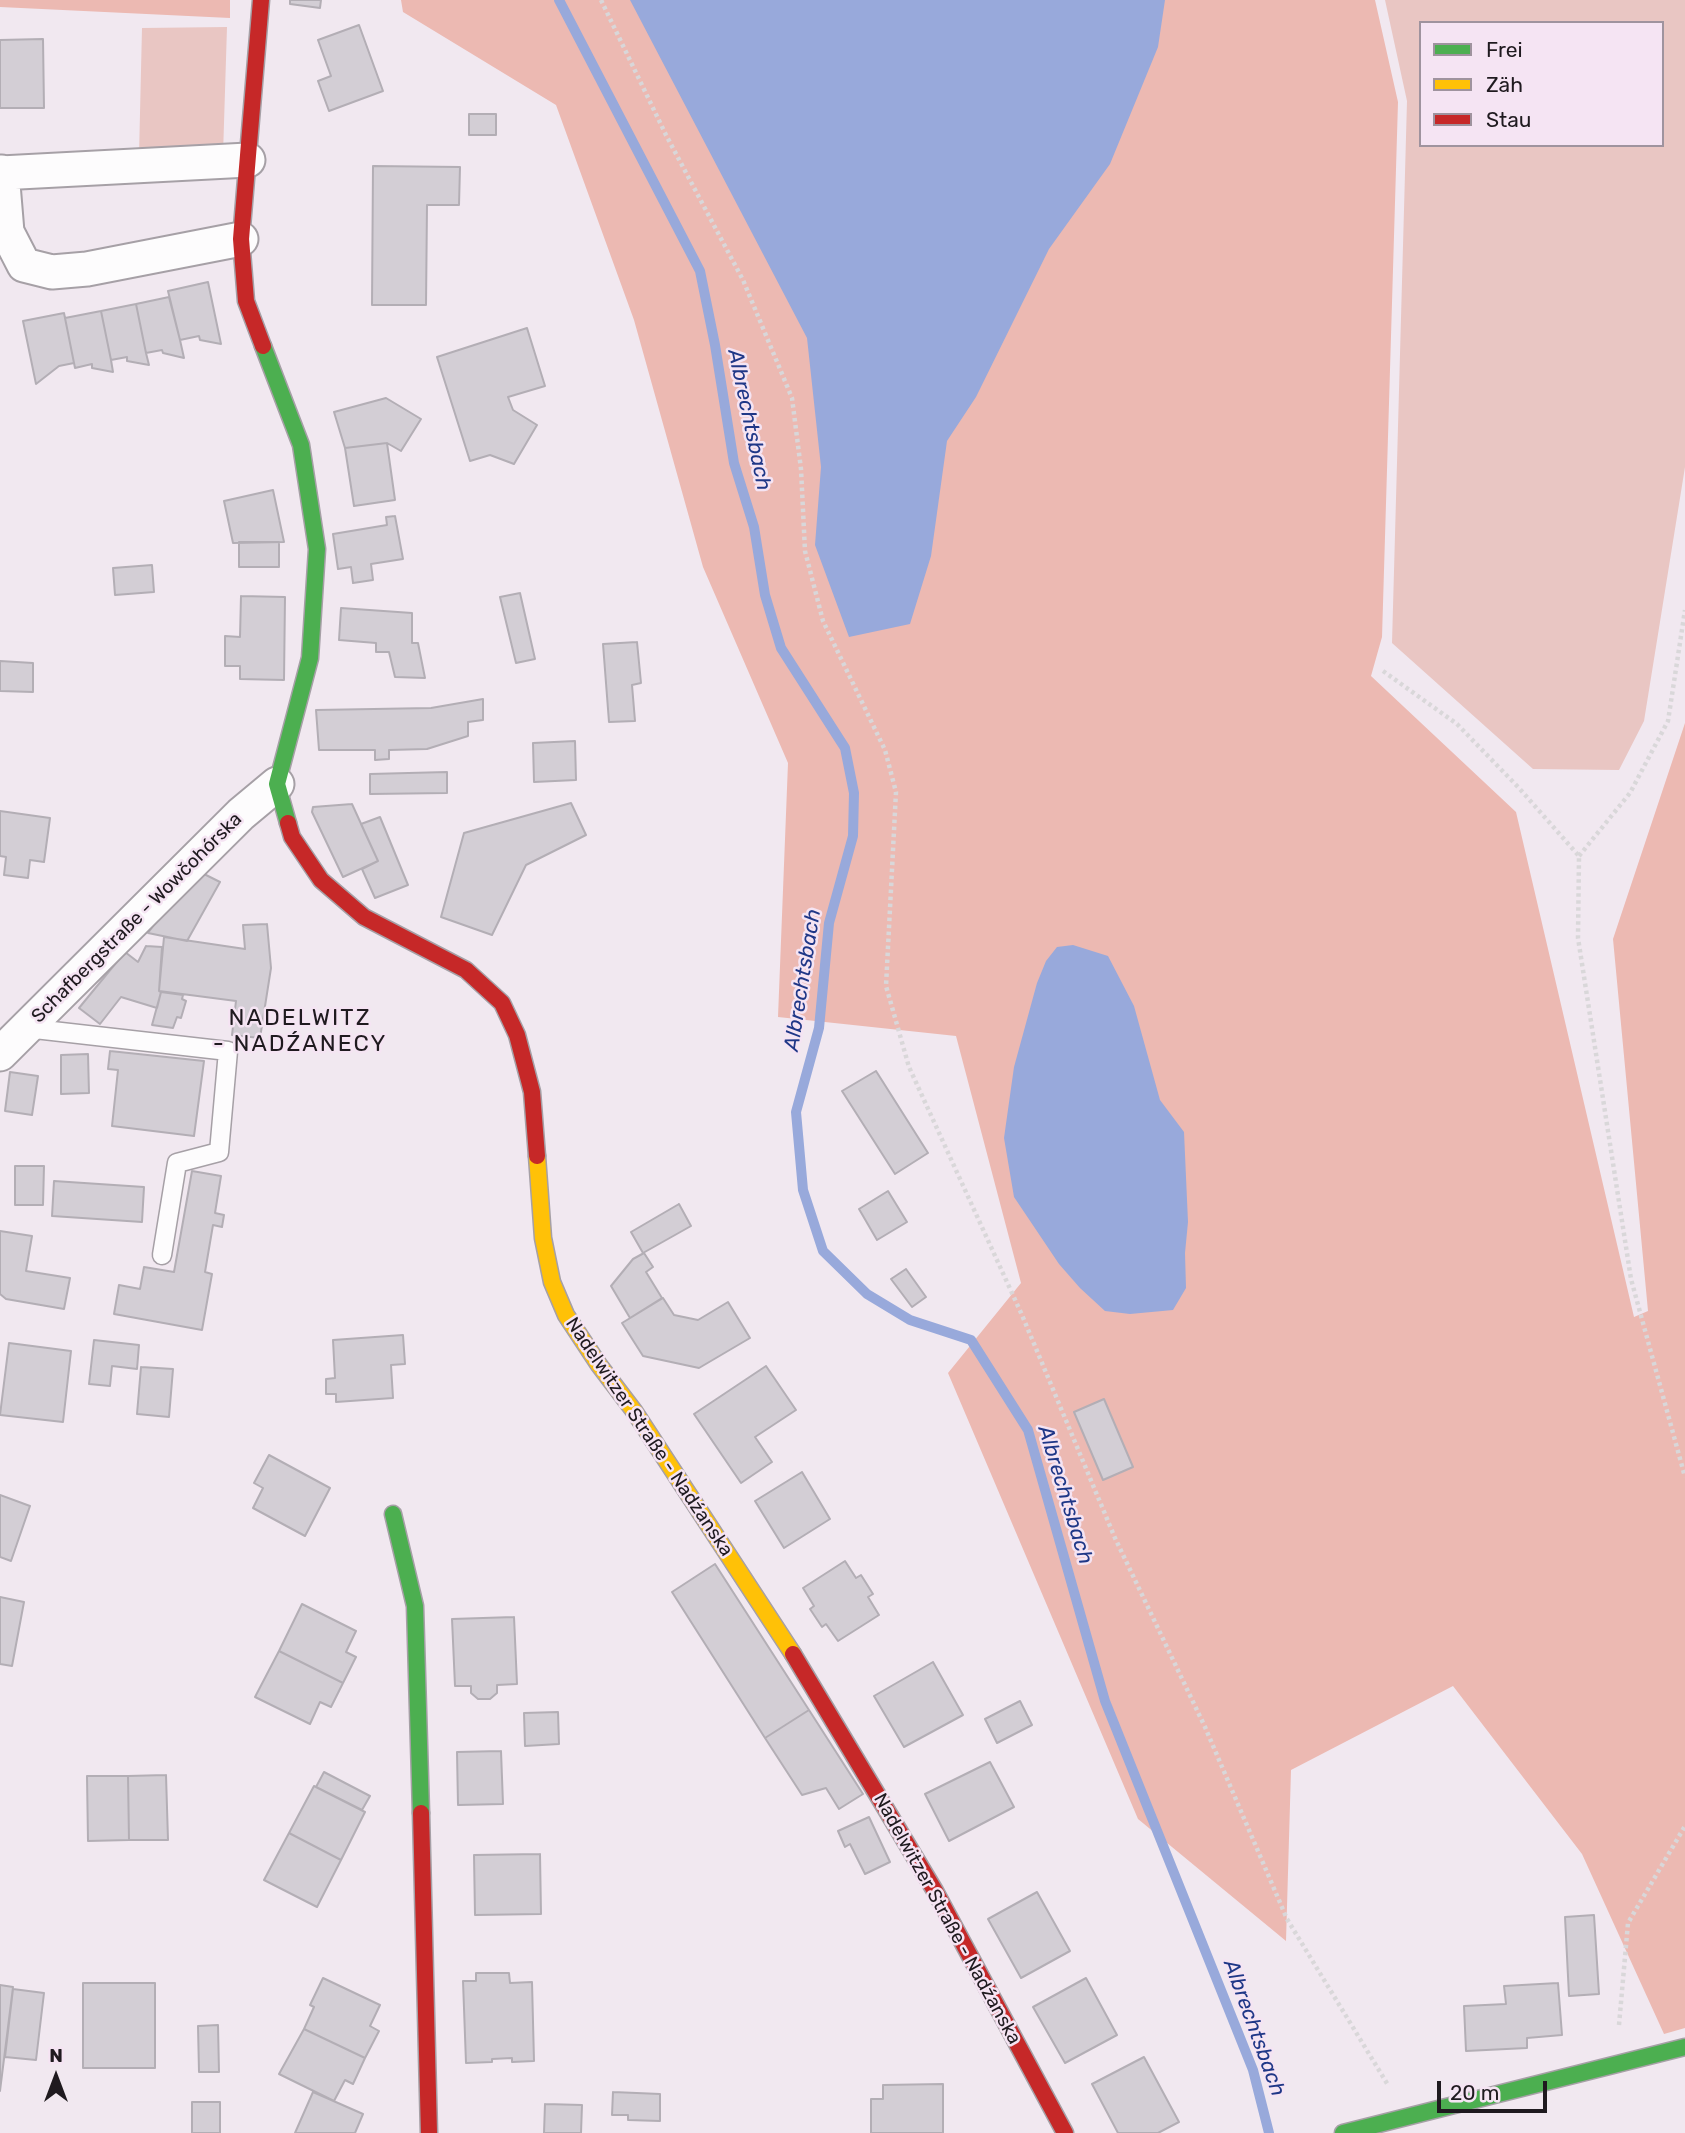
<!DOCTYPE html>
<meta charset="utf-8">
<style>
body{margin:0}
#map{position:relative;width:1685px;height:2133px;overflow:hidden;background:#f1e8f0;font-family:Rubik,sans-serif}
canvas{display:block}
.legend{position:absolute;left:1419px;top:21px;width:245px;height:126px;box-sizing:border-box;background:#f5e4f3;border:2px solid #9f939e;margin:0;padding:9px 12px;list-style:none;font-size:21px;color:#1f1a1f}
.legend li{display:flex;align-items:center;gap:14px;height:35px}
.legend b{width:35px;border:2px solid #9f939e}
.north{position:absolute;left:21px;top:2042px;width:70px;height:70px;-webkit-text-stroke:5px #f5e4f3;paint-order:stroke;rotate:0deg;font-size:19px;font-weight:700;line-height:28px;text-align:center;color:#1f1a1f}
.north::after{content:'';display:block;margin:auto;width:24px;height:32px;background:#1f1a1f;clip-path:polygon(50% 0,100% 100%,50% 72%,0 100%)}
.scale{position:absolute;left:1437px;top:2081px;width:110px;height:32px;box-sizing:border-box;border:4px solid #1f1a1f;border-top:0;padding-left:9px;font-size:21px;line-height:24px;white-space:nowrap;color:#1f1a1f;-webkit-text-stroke:5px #f5e4f3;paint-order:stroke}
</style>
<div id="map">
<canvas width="1685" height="2133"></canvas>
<ul class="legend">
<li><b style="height:9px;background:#4caf50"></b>Frei</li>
<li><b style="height:9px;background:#ffc107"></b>Zäh</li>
<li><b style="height:9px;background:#c62828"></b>Stau</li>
</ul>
<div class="north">N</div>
<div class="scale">20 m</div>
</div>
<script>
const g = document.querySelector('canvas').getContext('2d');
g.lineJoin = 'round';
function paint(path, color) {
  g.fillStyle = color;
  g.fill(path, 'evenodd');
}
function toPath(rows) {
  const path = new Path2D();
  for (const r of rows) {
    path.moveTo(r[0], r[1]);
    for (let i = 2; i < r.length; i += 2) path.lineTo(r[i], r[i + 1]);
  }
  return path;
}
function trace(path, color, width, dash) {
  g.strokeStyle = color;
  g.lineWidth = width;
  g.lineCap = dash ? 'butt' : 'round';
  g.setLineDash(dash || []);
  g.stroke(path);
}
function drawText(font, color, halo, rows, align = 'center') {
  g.font = font + ' Rubik,sans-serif';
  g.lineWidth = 5;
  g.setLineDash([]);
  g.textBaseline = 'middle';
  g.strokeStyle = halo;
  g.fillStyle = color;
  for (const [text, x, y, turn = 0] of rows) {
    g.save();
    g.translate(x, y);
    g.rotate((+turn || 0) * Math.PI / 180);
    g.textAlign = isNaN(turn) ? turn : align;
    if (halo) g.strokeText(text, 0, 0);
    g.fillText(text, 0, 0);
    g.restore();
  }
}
const green = toPath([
 [1385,0,1685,0,1685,467,1644,721,1619,770,1533,769,1392,643,1407,101],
 [1421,23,1662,23,1662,145,1421,145],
 [227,27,223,155,139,156,142,28]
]);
const forest = toPath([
 [0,0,230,0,230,18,0,7],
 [401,0,1375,0,1398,102,1382,637,1371,676,1516,812,1634,1317,1648,1311,1613,939,1685,723,1685,2028,1664,2034,1582,1854,1453,1686,1291,1770,1286,1941,1138,1819,948,1373,1021,1283,956,1036,778,1017,788,763,703,567,634,320,556,105,403,12]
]);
const water = toPath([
 [630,0,1165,0,1158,47,1110,164,1049,249,976,397,947,441,931,556,910,624,849,637,815,545,821,467,807,338],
 [1073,945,1108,956,1134,1006,1160,1100,1184,1132,1188,1222,1185,1253,1186,1288,1173,1310,1130,1314,1105,1311,1080,1288,1059,1264,1014,1197,1004,1138,1014,1067,1037,983,1046,961,1057,947]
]);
const stream = toPath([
 [559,0,700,271,715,345,734,463,754,527,765,595,781,648,845,748,854,793,853,836,829,923,819,1028,796,1112,803,1190,823,1251,867,1294,910,1320,971,1340,1028,1430,1105,1701,1253,2070,1269,2133]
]);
const building = toPath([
 [290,0,321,0,320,8,290,4,290,0],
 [359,25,383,91,329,111,318,81,331,76,318,40,359,25],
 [43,39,44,108,0,108,0,40,43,39],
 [469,114,496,114,496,135,469,135,469,114],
 [373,166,460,167,459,205,427,205,426,305,372,305,373,166],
 [208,282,221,344,200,340,199,336,180,340,168,291,208,282],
 [169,297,180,340,184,358,163,353,162,350,146,353,136,304,169,297],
 [136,304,146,353,149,365,127,361,127,357,111,360,101,311,136,304],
 [101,311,111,360,113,372,92,368,92,364,75,368,65,318,101,311],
 [64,313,74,363,59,366,36,384,23,321,64,313],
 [527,328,545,386,508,397,513,410,537,425,514,464,490,455,470,461,437,357,527,328],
 [386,398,421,419,401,451,387,443,345,448,334,412,386,398],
 [387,443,395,500,354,506,345,448,387,443],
 [273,490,284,542,233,543,224,501,273,490],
 [395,516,403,559,371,564,373,580,353,583,351,567,338,569,333,534,387,525,386,517,395,516],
 [239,542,279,542,279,567,239,567,239,542],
 [152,565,154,592,115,595,113,568,152,565],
 [520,593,535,659,516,663,500,597,520,593],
 [241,596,285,597,284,680,240,679,240,666,225,666,225,636,240,637,241,596],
 [341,608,412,613,412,643,418,643,425,678,395,677,389,652,376,652,376,643,339,640,341,608],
 [637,642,641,683,632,685,635,721,609,722,603,644,637,642],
 [0,661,33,663,33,692,0,691,0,661],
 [483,699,483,720,468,722,468,736,427,749,389,750,389,759,375,760,375,750,319,750,316,710,431,708,483,699],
 [575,741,576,780,534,782,533,743,575,741],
 [447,772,447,793,370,794,370,774,447,772],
 [571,803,586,835,526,865,492,935,441,917,464,833,571,803],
 [352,804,378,861,343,877,312,812,313,807,352,804],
 [0,811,50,818,44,862,30,860,28,878,4,875,6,857,0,856,0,811],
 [380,817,408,885,375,898,362,869,378,861,361,824,380,817],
 [194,869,220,882,187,941,148,933,194,869],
 [267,924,271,968,260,1038,232,1035,236,1001,159,991,164,937,245,949,243,925,267,924],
 [146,946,162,947,159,991,161,992,157,1008,121,997,100,1024,79,1008,125,952,138,962,146,946],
 [161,992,183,995,182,999,186,1001,181,1018,177,1017,173,1028,152,1025,161,992],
 [110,1051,204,1061,194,1136,112,1126,118,1070,108,1069,110,1051],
 [88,1054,89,1093,61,1094,61,1055,88,1054],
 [876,1071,928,1153,895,1174,842,1091,876,1071],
 [10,1072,38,1076,32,1115,5,1111,10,1072],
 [15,1166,44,1166,43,1205,15,1205,15,1166],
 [192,1171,221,1176,215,1213,224,1215,222,1227,213,1225,205,1272,212,1274,202,1330,114,1314,119,1285,140,1289,144,1267,174,1272,192,1171],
 [54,1181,144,1187,142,1222,52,1216,54,1181],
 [888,1191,907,1222,877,1240,859,1209,888,1191],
 [679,1204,691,1226,643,1253,631,1232,679,1204],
 [0,1231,32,1236,26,1271,70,1278,64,1309,6,1299,0,1294,0,1231],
 [644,1253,653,1267,646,1272,662,1298,630,1318,611,1286,633,1259,644,1253],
 [906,1269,926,1297,912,1307,891,1279,906,1269],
 [663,1298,674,1315,698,1320,728,1302,750,1338,699,1368,643,1356,622,1323,663,1298],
 [403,1335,405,1364,391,1365,393,1398,336,1402,336,1394,326,1394,326,1379,335,1378,333,1340,403,1335],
 [94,1340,139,1345,137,1369,112,1366,110,1386,89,1384,94,1340],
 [9,1343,71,1351,63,1422,0,1415,9,1343],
 [766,1366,796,1410,755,1437,772,1462,741,1483,694,1414,766,1366],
 [141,1367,173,1369,169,1417,137,1414,141,1367],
 [1104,1399,1133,1467,1103,1480,1074,1412,1104,1399],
 [269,1455,330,1488,305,1536,253,1508,263,1488,254,1483,269,1455],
 [802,1472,830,1519,784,1548,755,1501,802,1472],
 [0,1495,30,1506,11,1561,0,1557,0,1495],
 [845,1561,856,1578,861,1575,873,1594,868,1597,879,1615,838,1641,826,1624,822,1627,810,1609,814,1606,803,1588,845,1561],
 [715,1564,809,1710,765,1738,672,1592,715,1564],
 [0,1597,24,1602,12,1666,0,1664,0,1597],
 [302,1604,356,1631,346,1652,356,1657,343,1683,279,1651,302,1604],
 [514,1617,517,1684,497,1685,497,1693,490,1699,478,1699,471,1693,471,1686,455,1686,452,1619,514,1617],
 [279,1651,343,1683,331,1707,320,1702,310,1724,255,1697,279,1651],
 [933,1662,963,1715,904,1747,874,1696,933,1662],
 [1020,1701,1032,1725,997,1743,985,1719,1020,1701],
 [809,1710,863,1794,839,1809,826,1788,802,1795,765,1738,809,1710],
 [558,1712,559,1744,525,1746,524,1713,558,1712],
 [501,1751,503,1804,458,1805,457,1752,501,1751],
 [990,1762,1014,1807,949,1841,925,1794,990,1762],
 [324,1772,370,1796,362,1810,316,1787,324,1772],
 [166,1775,168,1840,129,1840,128,1776,166,1775],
 [87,1776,128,1776,129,1840,88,1841,87,1776],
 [314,1786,365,1812,341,1860,289,1833,314,1786],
 [869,1817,890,1862,865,1874,850,1844,845,1847,838,1831,869,1817],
 [289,1833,341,1860,317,1907,264,1880,289,1833],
 [540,1854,541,1914,475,1915,474,1855,540,1854],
 [1037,1892,1070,1951,1021,1978,988,1919,1037,1892],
 [1594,1915,1599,1994,1569,1996,1565,1917,1594,1915],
 [476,1973,509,1973,510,1983,532,1982,534,2061,512,2062,512,2058,492,2059,492,2062,466,2063,463,1981,476,1981,476,1973],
 [323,1978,380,2005,370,2026,379,2031,365,2058,304,2029,314,2007,310,2005,323,1978],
 [1086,1978,1117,2035,1065,2063,1033,2007,1086,1978],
 [83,1983,155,1983,155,2068,83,2068,83,1983],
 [1558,1983,1562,2035,1527,2038,1527,2048,1466,2051,1464,2006,1506,2004,1504,1986,1558,1983],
 [0,1985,13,1987,0,2091,0,1985],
 [13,1989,44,1993,36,2060,5,2057,13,1989],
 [218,2025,219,2072,199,2072,198,2026,218,2025],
 [304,2029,365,2058,353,2084,345,2080,334,2101,279,2074,304,2029],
 [1144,2057,1179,2122,1158,2133,1118,2133,1092,2084,1144,2057],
 [943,2084,943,2133,871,2133,871,2099,883,2099,883,2085,943,2084],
 [313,2092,363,2114,355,2133,295,2133,313,2092],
 [613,2092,660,2094,660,2121,628,2120,628,2115,612,2115,613,2092],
 [192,2102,220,2102,220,2133,192,2133,192,2102],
 [545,2104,582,2105,581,2133,544,2133,545,2104]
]);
const path = toPath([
 [601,0,666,135,743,280,792,398,801,469,805,551,823,621,885,750,896,792,886,986,909,1067,1022,1315,1115,1538,1205,1727,1287,1919,1388,2085],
 [1383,671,1457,724,1519,788,1579,856,1578,938,1631,1279,1685,1477],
 [1579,856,1630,793,1668,721,1685,610],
 [1619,2025,1628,1923,1685,1826]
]);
const lane = toPath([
 [26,1028,228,1051,219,1152,177,1163,162,1255]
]);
const street = toPath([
 [2,172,7,232,24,265,52,272,87,269,241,239],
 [0,173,248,160],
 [0,1054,241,814,277,784]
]);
const fast = toPath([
 [263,346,301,445,317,549,310,658,277,784,288,823],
 [393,1514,415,1606,421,1813],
 [1343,2133,1685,2047]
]);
const slow = toPath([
 [537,1156,543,1238,552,1282,566,1315,599,1365,634,1411,793,1654]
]);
const jam = toPath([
 [261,0,241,239,246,301,263,346],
 [288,823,292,837,321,880,364,917,466,970,502,1003,517,1035,532,1092,537,1156],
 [793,1654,935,1891,1065,2133],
 [421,1813,429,2133]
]);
const streetNames = [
 ["Schafbergstraße - Wowčohórska",137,918,-45],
 ["Nadelwitzer Straße - Nadźanska",649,1437,56],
 ["Nadelwitzer Straße - Nadźanska",947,1919,61]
];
const waterNames = [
 ["Albrechtsbach",749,420,78],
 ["Albrechtsbach",803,980,-81],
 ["Albrechtsbach",1065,1495,73],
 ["Albrechtsbach",1254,2028,70]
];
const quarterNames = [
 ["NADELWITZ",300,1018],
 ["- NADŹANECY",300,1044]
];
paint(green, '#e9c6c3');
paint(forest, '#ecb9b2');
paint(water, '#98a9db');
trace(stream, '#98a9db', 10);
paint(building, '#d3ced5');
trace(building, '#b3aeb5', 2);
trace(lane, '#a6a0a6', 21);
trace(street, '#a6a0a6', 37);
trace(fast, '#a6a0a6', 19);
trace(slow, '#a6a0a6', 19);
trace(jam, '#a6a0a6', 19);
trace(path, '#d9d7d9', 4.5, [3.5, 3.5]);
trace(lane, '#fdfcfd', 18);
trace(street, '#fdfcfd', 33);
trace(fast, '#4caf50', 16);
trace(slow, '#ffc107', 16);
trace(jam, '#c62828', 16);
drawText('19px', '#1f1a1f', '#f5e4f3', streetNames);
drawText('italic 21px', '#1f3787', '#f5e4f3', waterNames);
g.letterSpacing = '2px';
drawText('23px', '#1f1a1f', '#f5e4f3', quarterNames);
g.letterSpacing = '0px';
</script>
